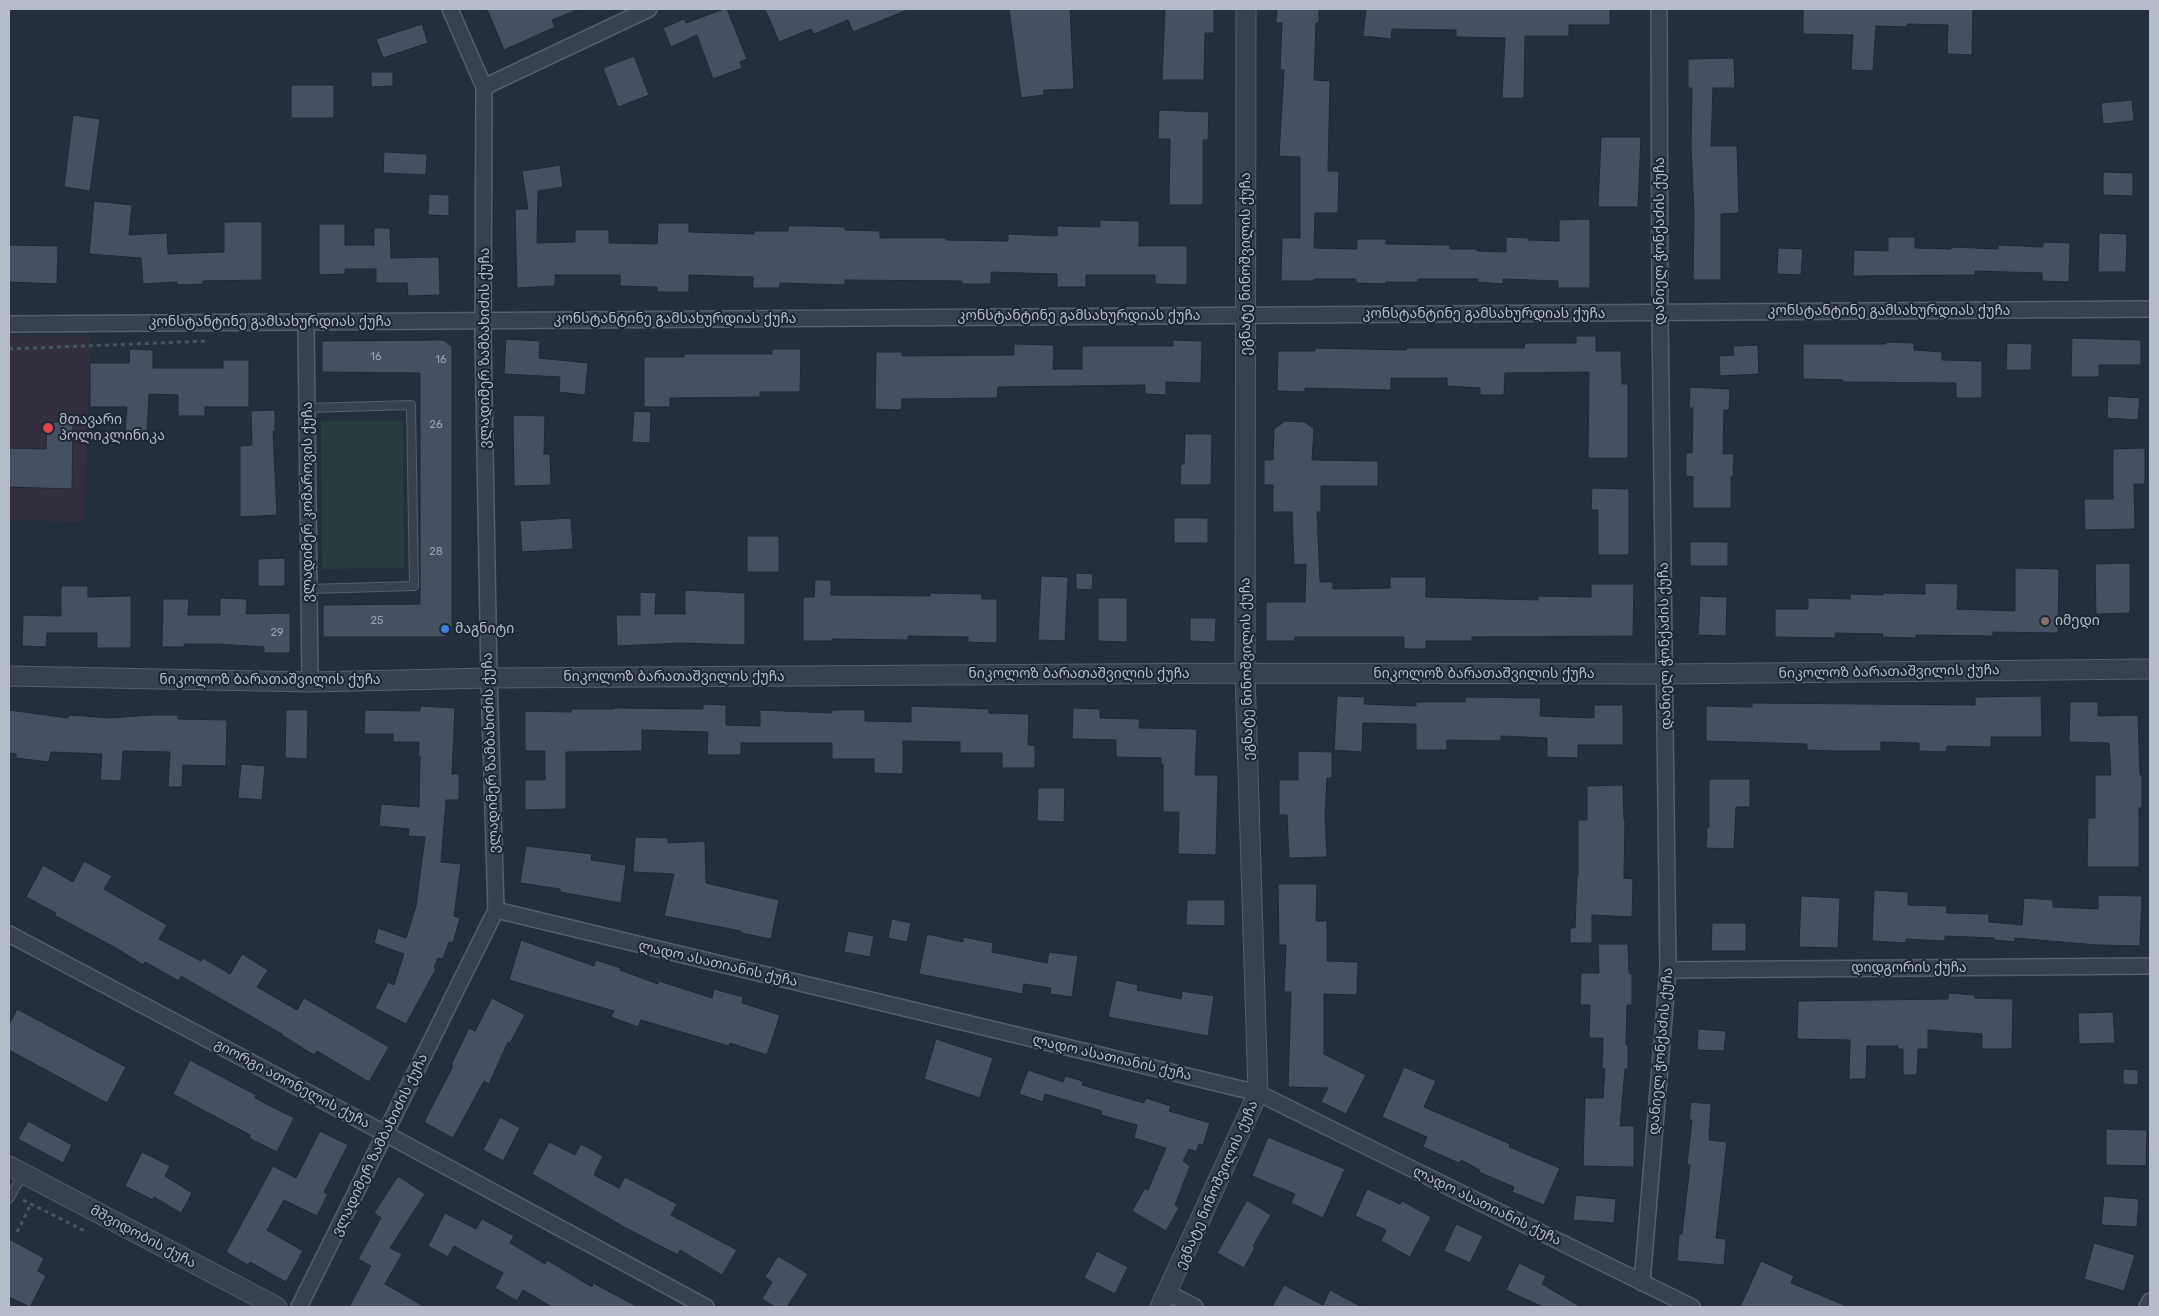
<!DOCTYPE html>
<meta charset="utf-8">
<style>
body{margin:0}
#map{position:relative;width:2159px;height:1316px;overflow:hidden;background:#242f3e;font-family:Rubik,sans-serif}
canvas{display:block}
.frame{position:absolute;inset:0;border:10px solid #b4bcc9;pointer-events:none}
</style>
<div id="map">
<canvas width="2159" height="1316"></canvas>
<div class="frame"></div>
</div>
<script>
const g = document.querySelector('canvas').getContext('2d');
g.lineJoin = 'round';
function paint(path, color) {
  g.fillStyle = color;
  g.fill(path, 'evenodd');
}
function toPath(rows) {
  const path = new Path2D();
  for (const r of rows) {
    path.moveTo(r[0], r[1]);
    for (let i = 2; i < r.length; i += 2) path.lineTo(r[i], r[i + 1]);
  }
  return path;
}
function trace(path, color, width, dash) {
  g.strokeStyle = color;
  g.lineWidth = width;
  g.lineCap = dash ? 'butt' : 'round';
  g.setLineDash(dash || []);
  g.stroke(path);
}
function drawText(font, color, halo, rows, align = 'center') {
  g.font = font + ' Rubik,"Noto Sans Georgian",sans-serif';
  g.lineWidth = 4;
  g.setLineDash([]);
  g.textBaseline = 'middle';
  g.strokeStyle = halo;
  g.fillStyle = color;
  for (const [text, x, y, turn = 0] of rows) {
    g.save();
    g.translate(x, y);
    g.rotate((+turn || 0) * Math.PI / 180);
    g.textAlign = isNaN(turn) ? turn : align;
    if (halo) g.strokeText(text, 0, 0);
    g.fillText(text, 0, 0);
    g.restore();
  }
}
const medical = toPath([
 [9,335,91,336,83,522,9,520]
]);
const green = toPath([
 [321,421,403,421,404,568,322,569]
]);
const building = toPath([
 [487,9,579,9,552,20,555,27,504,50,487,9],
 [724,9,727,9,747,59,740,62,742,68,713,79,697,35,671,47,663,28,684,19,686,23,724,9],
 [765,9,910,9,853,32,848,20,814,34,811,29,779,42,765,9],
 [1009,9,1070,9,1074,89,1044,90,1044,95,1021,98,1009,9],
 [1165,9,1214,9,1214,33,1205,33,1204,80,1162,80,1165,9],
 [1277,9,1319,9,1319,23,1316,23,1314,80,1330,81,1328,171,1339,171,1338,213,1315,213,1314,248,1357,249,1357,239,1386,239,1386,244,1450,245,1450,249,1477,249,1477,251,1506,252,1506,237,1529,238,1528,240,1559,241,1559,220,1590,219,1590,288,1558,288,1558,281,1503,279,1503,284,1477,282,1478,279,1418,279,1418,282,1386,282,1385,284,1356,283,1356,279,1314,279,1314,281,1281,281,1282,238,1300,238,1300,157,1279,156,1284,70,1280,70,1282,23,1276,23,1277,9],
 [1366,9,1610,9,1610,25,1569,25,1569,36,1525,36,1524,98,1502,98,1505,38,1456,37,1456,30,1392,29,1391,39,1363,36,1366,9],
 [1803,9,1973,9,1972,55,1947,54,1948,25,1907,24,1907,27,1876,26,1873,71,1851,70,1853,35,1803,34,1803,9],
 [422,24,428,43,383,58,376,39,422,24],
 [634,56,649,95,618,107,603,68,634,56],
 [1734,58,1735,88,1713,88,1711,146,1737,146,1739,213,1721,214,1721,280,1693,280,1694,214,1691,146,1692,88,1688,88,1688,59,1734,58],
 [371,72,393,72,393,86,371,87,371,72],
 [291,85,334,85,334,118,291,118,291,85],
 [2132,100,2134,121,2103,124,2101,103,2132,100],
 [1159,110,1209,112,1208,140,1203,140,1203,205,1169,205,1170,139,1158,139,1159,110],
 [73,115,100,119,90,191,64,187,73,115],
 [1601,137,1641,137,1638,207,1598,207,1601,137],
 [384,152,427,154,426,175,383,173,384,152],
 [560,165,563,187,538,191,537,243,575,242,575,230,609,230,609,243,657,244,658,223,689,223,689,232,754,234,754,231,788,231,788,226,814,226,845,227,845,230,880,231,880,238,947,238,946,240,1008,241,1008,234,1057,236,1057,226,1100,227,1100,220,1139,221,1139,246,1187,246,1187,285,1155,284,1155,275,1086,275,1086,287,1057,287,1057,274,991,272,991,284,962,284,962,281,845,280,845,285,780,283,780,288,753,288,753,277,689,275,689,292,657,292,657,287,620,286,620,275,555,275,555,286,517,288,515,209,528,209,522,171,560,165],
 [2103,172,2133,173,2133,196,2103,195,2103,172],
 [429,194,449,195,449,216,428,215,429,194],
 [94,201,132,205,129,235,167,233,168,254,224,252,224,222,262,222,262,280,203,281,203,284,177,285,177,282,143,284,141,258,89,254,94,201],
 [319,224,345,224,345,245,374,245,374,228,390,228,391,258,439,257,440,295,408,296,407,283,376,283,376,269,345,269,345,274,319,275,319,224],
 [2099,233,2127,234,2126,272,2098,272,2099,233],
 [1888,237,1915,237,1915,248,1951,249,1951,247,1998,249,1998,245,2043,247,2043,242,2070,243,2069,282,2042,281,2042,273,1975,271,1975,275,1853,276,1854,250,1888,251,1888,237],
 [9,245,58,246,57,284,9,282,9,245],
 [1778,248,1803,249,1801,275,1777,274,1778,248],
 [1576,336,1596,336,1596,351,1621,351,1622,384,1628,384,1628,458,1588,458,1589,372,1505,373,1504,395,1480,395,1480,388,1447,386,1447,378,1391,378,1391,390,1305,388,1305,392,1277,391,1278,351,1315,351,1315,348,1406,350,1406,348,1524,348,1525,343,1576,343,1576,336],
 [2072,338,2141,340,2141,365,2099,365,2099,377,2071,377,2072,338],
 [506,339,540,341,539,358,588,363,585,395,559,392,560,377,504,374,506,339],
 [444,340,452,347,452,630,445,637,323,637,323,605,420,604,420,373,322,372,322,341,444,340],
 [1173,340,1202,341,1201,383,1166,382,1166,395,1145,394,1145,385,998,387,997,398,902,399,901,410,875,409,876,352,902,352,902,356,1014,355,1014,344,1054,345,1053,369,1082,369,1082,346,1173,346,1173,340],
 [1886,342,1914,343,1914,350,1942,352,1942,360,1982,361,1982,398,1956,398,1956,383,1843,382,1843,380,1803,379,1803,344,1886,344,1886,342],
 [2007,343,2032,344,2031,370,2006,370,2007,343],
 [1758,345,1759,374,1720,376,1719,356,1734,355,1733,346,1758,345],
 [130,349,153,350,153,368,223,368,223,360,249,360,249,407,205,407,205,416,178,416,178,395,149,394,147,433,125,432,127,407,90,407,90,363,129,363,130,349],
 [772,349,801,349,800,392,760,392,760,397,670,398,670,407,644,407,644,357,684,357,684,354,772,354,772,349],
 [1690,387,1730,389,1729,410,1724,410,1723,454,1734,454,1733,477,1731,477,1731,508,1693,508,1693,477,1686,476,1686,453,1692,453,1693,408,1689,408,1690,387],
 [2108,396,2140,398,2138,420,2107,418,2108,396],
 [275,410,275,431,273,431,277,515,240,517,240,446,252,445,251,411,275,410],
 [634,411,651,412,650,443,632,442,634,411],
 [513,415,545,416,544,454,550,454,551,485,514,486,513,415],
 [1285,421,1305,422,1314,429,1312,460,1378,461,1378,486,1321,486,1321,512,1317,512,1320,582,1333,582,1333,589,1390,588,1390,577,1426,577,1426,597,1538,600,1538,596,1591,597,1591,584,1634,584,1633,636,1472,637,1472,641,1426,641,1426,649,1404,649,1404,637,1295,637,1295,641,1266,641,1266,602,1305,602,1306,564,1294,565,1292,512,1273,512,1273,485,1264,485,1264,460,1273,460,1274,429,1285,421],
 [47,422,73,422,72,489,9,487,9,448,46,449,47,422],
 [1185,434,1212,434,1211,485,1180,485,1181,464,1184,464,1185,434],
 [2145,448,2145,484,2134,484,2135,529,2085,530,2084,499,2113,499,2113,449,2145,448],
 [1592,488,1629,489,1629,555,1598,555,1598,510,1591,510,1592,488],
 [571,518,573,549,522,552,520,521,571,518],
 [1174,518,1208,518,1208,543,1174,543,1174,518],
 [747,536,779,536,779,572,747,572,747,536],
 [1690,542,1728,542,1728,566,1690,566,1690,542],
 [285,558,285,586,258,586,258,559,285,558],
 [2130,563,2130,613,2096,614,2095,564,2130,563],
 [2015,568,2059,569,2058,633,1993,632,1993,636,1916,635,1916,638,1882,637,1883,634,1835,633,1835,638,1775,637,1775,609,1808,609,1808,598,1850,599,1850,594,1883,595,1883,593,1925,594,1925,583,1958,584,1957,609,2015,611,2015,568],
 [1076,573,1093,574,1092,590,1076,589,1076,573],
 [1041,576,1068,577,1065,641,1038,640,1041,576],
 [815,580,831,580,831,595,930,596,930,593,982,594,982,599,997,599,997,643,968,642,968,637,908,636,908,640,832,639,832,641,803,641,803,597,814,597,815,580],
 [61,586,88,586,88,597,131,596,131,648,97,648,97,633,47,633,46,647,22,646,23,615,61,616,61,586],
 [685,590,745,593,745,645,680,643,617,646,616,615,640,615,640,592,656,593,655,614,685,614,685,590],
 [1700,596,1727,597,1726,636,1698,635,1700,596],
 [220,598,247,599,246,614,290,613,290,653,264,653,264,647,219,644,184,644,184,647,162,647,163,599,189,599,188,615,220,615,220,598],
 [1098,598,1127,598,1127,642,1098,641,1098,598],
 [1190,618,1216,618,1215,642,1190,641,1190,618],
 [1337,696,1365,697,1364,704,1416,706,1416,702,1465,702,1465,697,1541,698,1540,716,1594,718,1594,705,1623,705,1623,745,1578,745,1578,758,1547,757,1547,738,1501,736,1501,741,1447,740,1447,750,1416,750,1416,724,1363,723,1362,752,1334,750,1337,696],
 [2041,696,2042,737,1991,737,1991,747,1947,746,1946,752,1919,751,1919,743,1881,742,1881,751,1834,751,1807,750,1807,744,1706,741,1706,706,1752,707,1752,703,1975,705,1975,697,2041,696],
 [2070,702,2098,702,2098,716,2138,715,2140,775,2142,775,2142,808,2139,808,2139,867,2087,867,2088,818,2095,818,2095,775,2111,775,2109,743,2069,742,2070,702],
 [703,704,726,705,726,725,760,726,760,710,832,713,832,710,865,710,865,721,911,722,911,706,989,709,989,713,1029,714,1028,745,1035,745,1035,768,1002,768,1002,753,960,753,960,742,903,741,903,774,874,773,874,759,832,759,832,743,741,743,741,755,707,755,708,732,642,730,642,751,566,752,566,809,525,810,525,780,545,780,545,751,525,751,525,711,571,712,571,709,614,709,614,708,703,709,703,704],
 [420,706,455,708,452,774,459,774,459,800,446,800,441,862,461,864,454,916,460,918,453,943,449,942,443,959,438,958,434,968,436,969,406,1024,375,1008,388,982,394,985,404,954,374,943,378,928,406,938,416,906,425,837,408,836,409,829,379,826,381,804,419,807,420,756,418,756,419,742,393,742,393,734,364,734,365,710,420,711,420,706],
 [1073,708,1100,709,1100,718,1140,719,1139,728,1197,729,1195,775,1218,775,1216,855,1178,854,1179,812,1163,812,1163,764,1161,764,1161,758,1116,757,1116,740,1072,739,1073,708],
 [9,710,68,718,69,715,110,718,151,715,178,715,178,719,227,720,226,766,183,765,182,787,168,787,170,752,123,751,121,781,100,780,102,754,51,752,49,762,16,758,16,754,9,753,9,710],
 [286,710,308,710,307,759,285,758,286,710],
 [1298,751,1332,752,1332,778,1327,778,1325,815,1327,857,1289,858,1287,815,1279,815,1279,780,1298,780,1298,751],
 [241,764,265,766,262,800,238,798,241,764],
 [1709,779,1750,779,1750,807,1736,807,1734,849,1706,848,1707,827,1709,827,1709,779],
 [1623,785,1624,820,1625,820,1624,878,1633,879,1632,917,1592,915,1592,943,1570,943,1570,928,1575,928,1577,876,1578,876,1578,820,1587,820,1587,786,1623,785],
 [1038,788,1065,788,1064,822,1037,821,1038,788],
 [635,837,668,838,668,843,705,841,706,883,779,900,771,939,741,933,741,931,664,916,674,874,633,872,635,837],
 [526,846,592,854,591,860,626,865,621,903,560,892,560,889,520,883,526,846],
 [84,861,112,876,104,889,167,925,159,939,201,961,203,958,230,974,242,954,268,970,257,987,297,1010,304,998,389,1047,369,1082,317,1051,314,1055,282,1035,282,1034,181,976,179,981,145,962,143,965,118,949,54,915,56,913,26,897,43,865,73,882,84,861],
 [1278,884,1317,884,1316,921,1327,921,1327,961,1358,962,1357,995,1324,994,1324,1054,1366,1075,1346,1114,1321,1102,1328,1088,1288,1087,1291,992,1284,992,1286,945,1279,945,1278,884],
 [1874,890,1908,892,1908,905,1947,906,1946,913,1989,914,1989,922,2022,925,2024,898,2053,900,2053,907,2098,909,2098,895,2142,896,2140,946,2097,945,2015,938,2015,942,1994,940,1994,938,1945,936,1945,941,1906,939,1906,943,1872,941,1874,890],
 [1801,896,1840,898,1838,948,1799,947,1801,896],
 [1187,900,1225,900,1225,926,1186,925,1187,900],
 [892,919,911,923,907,942,888,938,892,919],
 [1712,923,1746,923,1746,951,1711,951,1712,923],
 [848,931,874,936,870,957,844,952,848,931],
 [927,934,963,942,963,937,993,943,992,952,1047,963,1049,952,1078,956,1072,997,1050,994,1051,988,1024,984,1022,994,919,974,927,934],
 [521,940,594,966,596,960,621,968,620,970,658,984,659,981,712,998,714,989,743,997,742,1003,780,1015,767,1055,730,1043,729,1046,641,1020,638,1027,611,1017,614,1011,509,980,521,940],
 [1598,944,1628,944,1629,973,1632,974,1632,1005,1627,1005,1626,1045,1628,1045,1628,1069,1625,1069,1620,1126,1634,1126,1634,1167,1583,1166,1585,1098,1603,1098,1605,1069,1602,1069,1603,1038,1589,1038,1590,1005,1580,1005,1581,973,1599,973,1598,944],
 [1116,980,1138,985,1137,990,1181,999,1182,991,1214,996,1208,1036,1108,1017,1116,980],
 [1948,993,1975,995,1975,998,2013,999,2012,1049,1982,1049,1982,1034,1928,1030,1928,1049,1918,1049,1917,1075,1903,1075,1903,1049,1897,1049,1898,1046,1867,1046,1866,1079,1849,1079,1850,1040,1797,1039,1798,1001,1948,999,1948,993],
 [492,998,525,1015,510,1043,508,1042,489,1084,484,1081,453,1138,424,1122,453,1066,451,1065,469,1028,475,1031,492,998],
 [17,1009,126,1067,107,1103,9,1050,9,1025,17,1009],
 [2113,1012,2115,1043,2079,1044,2078,1013,2113,1012],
 [1698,1029,1726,1031,1724,1051,1697,1050,1698,1029],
 [936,1039,993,1058,980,1098,924,1079,936,1039],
 [190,1060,256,1095,255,1098,294,1118,277,1152,249,1138,250,1135,173,1094,190,1060],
 [1404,1067,1436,1081,1424,1107,1510,1144,1509,1147,1560,1168,1544,1205,1512,1192,1514,1187,1479,1172,1480,1170,1461,1160,1459,1163,1423,1147,1427,1137,1382,1117,1404,1067],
 [2123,1069,2138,1070,2138,1085,2123,1084,2123,1069],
 [1028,1070,1063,1082,1065,1076,1083,1081,1082,1085,1144,1103,1146,1098,1171,1106,1169,1111,1210,1123,1203,1145,1199,1144,1196,1152,1189,1149,1183,1161,1190,1166,1175,1205,1179,1208,1166,1231,1132,1211,1145,1188,1148,1190,1166,1148,1134,1138,1137,1125,1101,1115,1102,1111,1045,1094,1043,1102,1019,1094,1028,1070],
 [1691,1102,1711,1104,1709,1140,1727,1142,1716,1238,1726,1239,1724,1265,1677,1261,1679,1234,1682,1234,1690,1165,1687,1165,1692,1120,1689,1120,1691,1102],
 [500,1117,520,1128,503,1161,483,1150,500,1117],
 [28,1121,72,1145,63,1163,18,1139,28,1121],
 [2106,1129,2147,1130,2146,1166,2106,1165,2106,1129],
 [320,1131,348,1145,324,1192,328,1194,317,1216,284,1200,267,1230,303,1251,286,1282,250,1262,248,1265,226,1252,273,1166,296,1178,320,1131],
 [1268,1137,1345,1169,1323,1218,1291,1203,1295,1194,1252,1176,1268,1137],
 [549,1142,575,1155,581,1144,603,1156,594,1175,619,1188,625,1177,677,1204,671,1215,737,1250,722,1275,680,1250,678,1255,626,1228,532,1174,549,1142],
 [142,1152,170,1166,165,1176,192,1193,181,1213,154,1197,153,1200,125,1186,142,1152],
 [398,1176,425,1194,390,1248,402,1254,385,1284,425,1307,349,1307,371,1266,358,1259,381,1218,374,1213,398,1176],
 [1367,1189,1400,1204,1402,1201,1431,1217,1410,1257,1381,1241,1386,1230,1355,1216,1367,1189],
 [1576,1195,1616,1199,1614,1223,1573,1220,1576,1195],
 [2104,1196,2139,1199,2137,1227,2101,1225,2104,1196],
 [1247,1200,1271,1215,1253,1246,1255,1248,1244,1268,1217,1253,1247,1200],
 [445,1213,476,1229,482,1219,514,1236,510,1243,545,1264,547,1260,592,1287,593,1283,638,1307,552,1307,523,1290,517,1301,495,1288,503,1273,454,1246,448,1257,428,1246,445,1213],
 [1456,1224,1483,1236,1470,1263,1444,1251,1456,1224],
 [9,1239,44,1258,38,1271,46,1276,30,1307,9,1297,9,1239],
 [2094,1243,2135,1255,2124,1291,2084,1279,2094,1243],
 [1097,1251,1128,1267,1115,1294,1084,1278,1097,1251],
 [778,1256,808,1274,787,1307,775,1307,762,1299,772,1282,765,1277,778,1256],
 [1761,1261,1794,1276,1791,1283,1849,1307,1740,1307,1761,1261],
 [1519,1263,1546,1276,1542,1284,1581,1307,1543,1307,1506,1290,1519,1263],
 [1284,1285,1323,1305,1330,1290,1362,1307,1272,1307,1284,1285]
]);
const path = toPath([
 [9,349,208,341],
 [23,1200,85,1231],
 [17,1232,31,1204]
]);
const service = toPath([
 [307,408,411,405,414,586,309,589],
 [9,1199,23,1174]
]);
const minor = toPath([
 [484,87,649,9],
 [306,322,310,682],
 [9,324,2150,309],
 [496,910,1258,1093,1692,1307],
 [9,934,386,1134,706,1307],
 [1668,970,2150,966],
 [1642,1283,1668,970,1660,313,1659,9],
 [1168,1293,1195,1307],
 [299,1307,496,910,489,678,483,335,484,87,450,9],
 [2147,1307,2150,1301]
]);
const tertiary = toPath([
 [9,676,310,682,489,678,1245,673,1665,674,2150,669],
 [9,1166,277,1307],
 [1160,1307,1258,1093,1245,673,1246,9]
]);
const markers = [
 [48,428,6,"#e0444e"],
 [2045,621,5,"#8d6e63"],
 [445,629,5,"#3f7fe0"]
];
const numberNames = [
 ["16",376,357],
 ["16",441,360],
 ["26",436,425],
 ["28",436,552],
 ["25",377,621],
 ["29",277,633]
];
const streetNames = [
 ["დანიელ ჭონქაძის ქუჩა",1660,241,-90],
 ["ეგნატე ნინოშვილის ქუჩა",1246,264,-90],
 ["კონსტანტინე გამსახურდიას ქუჩა",1889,311],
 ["კონსტანტინე გამსახურდიას ქუჩა",1484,314],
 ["კონსტანტინე გამსახურდიას ქუჩა",1079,316],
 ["კონსტანტინე გამსახურდიას ქუჩა",675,319],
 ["კონსტანტინე გამსახურდიას ქუჩა",270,322],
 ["ვლადიმერ ზამბახიძის ქუჩა",485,348,-90],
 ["ვლადიმერ კომაროვის ქუჩა",308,502,-90],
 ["დანიელ ჭონქაძის ქუჩა",1665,646,-91],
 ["ეგნატე ნინოშვილის ქუჩა",1247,669,-91],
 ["ნიკოლოზ ბარათაშვილის ქუჩა",1889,672,-1],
 ["ნიკოლოზ ბარათაშვილის ქუჩა",1079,674],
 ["ნიკოლოზ ბარათაშვილის ქუჩა",1484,674],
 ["ნიკოლოზ ბარათაშვილის ქუჩა",674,677],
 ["ნიკოლოზ ბარათაშვილის ქუჩა",270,680],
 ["ვლადიმერ ზამბახიძის ქუჩა",491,753,-92],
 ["ლადო ასათიანის ქუჩა",718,964,13],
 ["დიდგორის ქუჩა",1909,968],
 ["დანიელ ჭონქაძის ქუჩა",1661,1051,-85],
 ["ლადო ასათიანის ქუჩა",1112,1058,13],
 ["გიორგი ათონელის ქუჩა",292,1084,28],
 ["ვლადიმერ ზამბახიძის ქუჩა",380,1145,-64],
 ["ეგნატე ნინოშვილის ქუჩა",1217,1185,-66],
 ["ლადო ასათიანის ქუჩა",1487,1206,26],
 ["მშვიდობის ქუჩა",143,1237,28]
];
const poiNames = [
 ["მთავარი",59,420],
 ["პოლიკლინიკა",59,436],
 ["იმედი",2055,621],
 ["მაგნიტი",455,629]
];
paint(medical, '#32303f');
paint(green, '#263c3f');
paint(building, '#455162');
trace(building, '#1f2835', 1);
trace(service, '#565f6c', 10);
trace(minor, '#565f6c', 18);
trace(tertiary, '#565f6c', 21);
trace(path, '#44595c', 3, [4, 4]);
trace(service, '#38414e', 8);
trace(minor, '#38414e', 15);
trace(tertiary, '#38414e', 19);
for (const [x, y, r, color] of markers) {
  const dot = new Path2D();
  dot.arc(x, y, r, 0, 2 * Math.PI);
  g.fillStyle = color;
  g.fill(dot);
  trace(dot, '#1d2633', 2);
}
drawText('11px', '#98a1af', null, numberNames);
drawText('14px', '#b4bcc9', '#1d2633', streetNames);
drawText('14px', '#b4bcc9', '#1d2633', poiNames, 'left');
</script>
